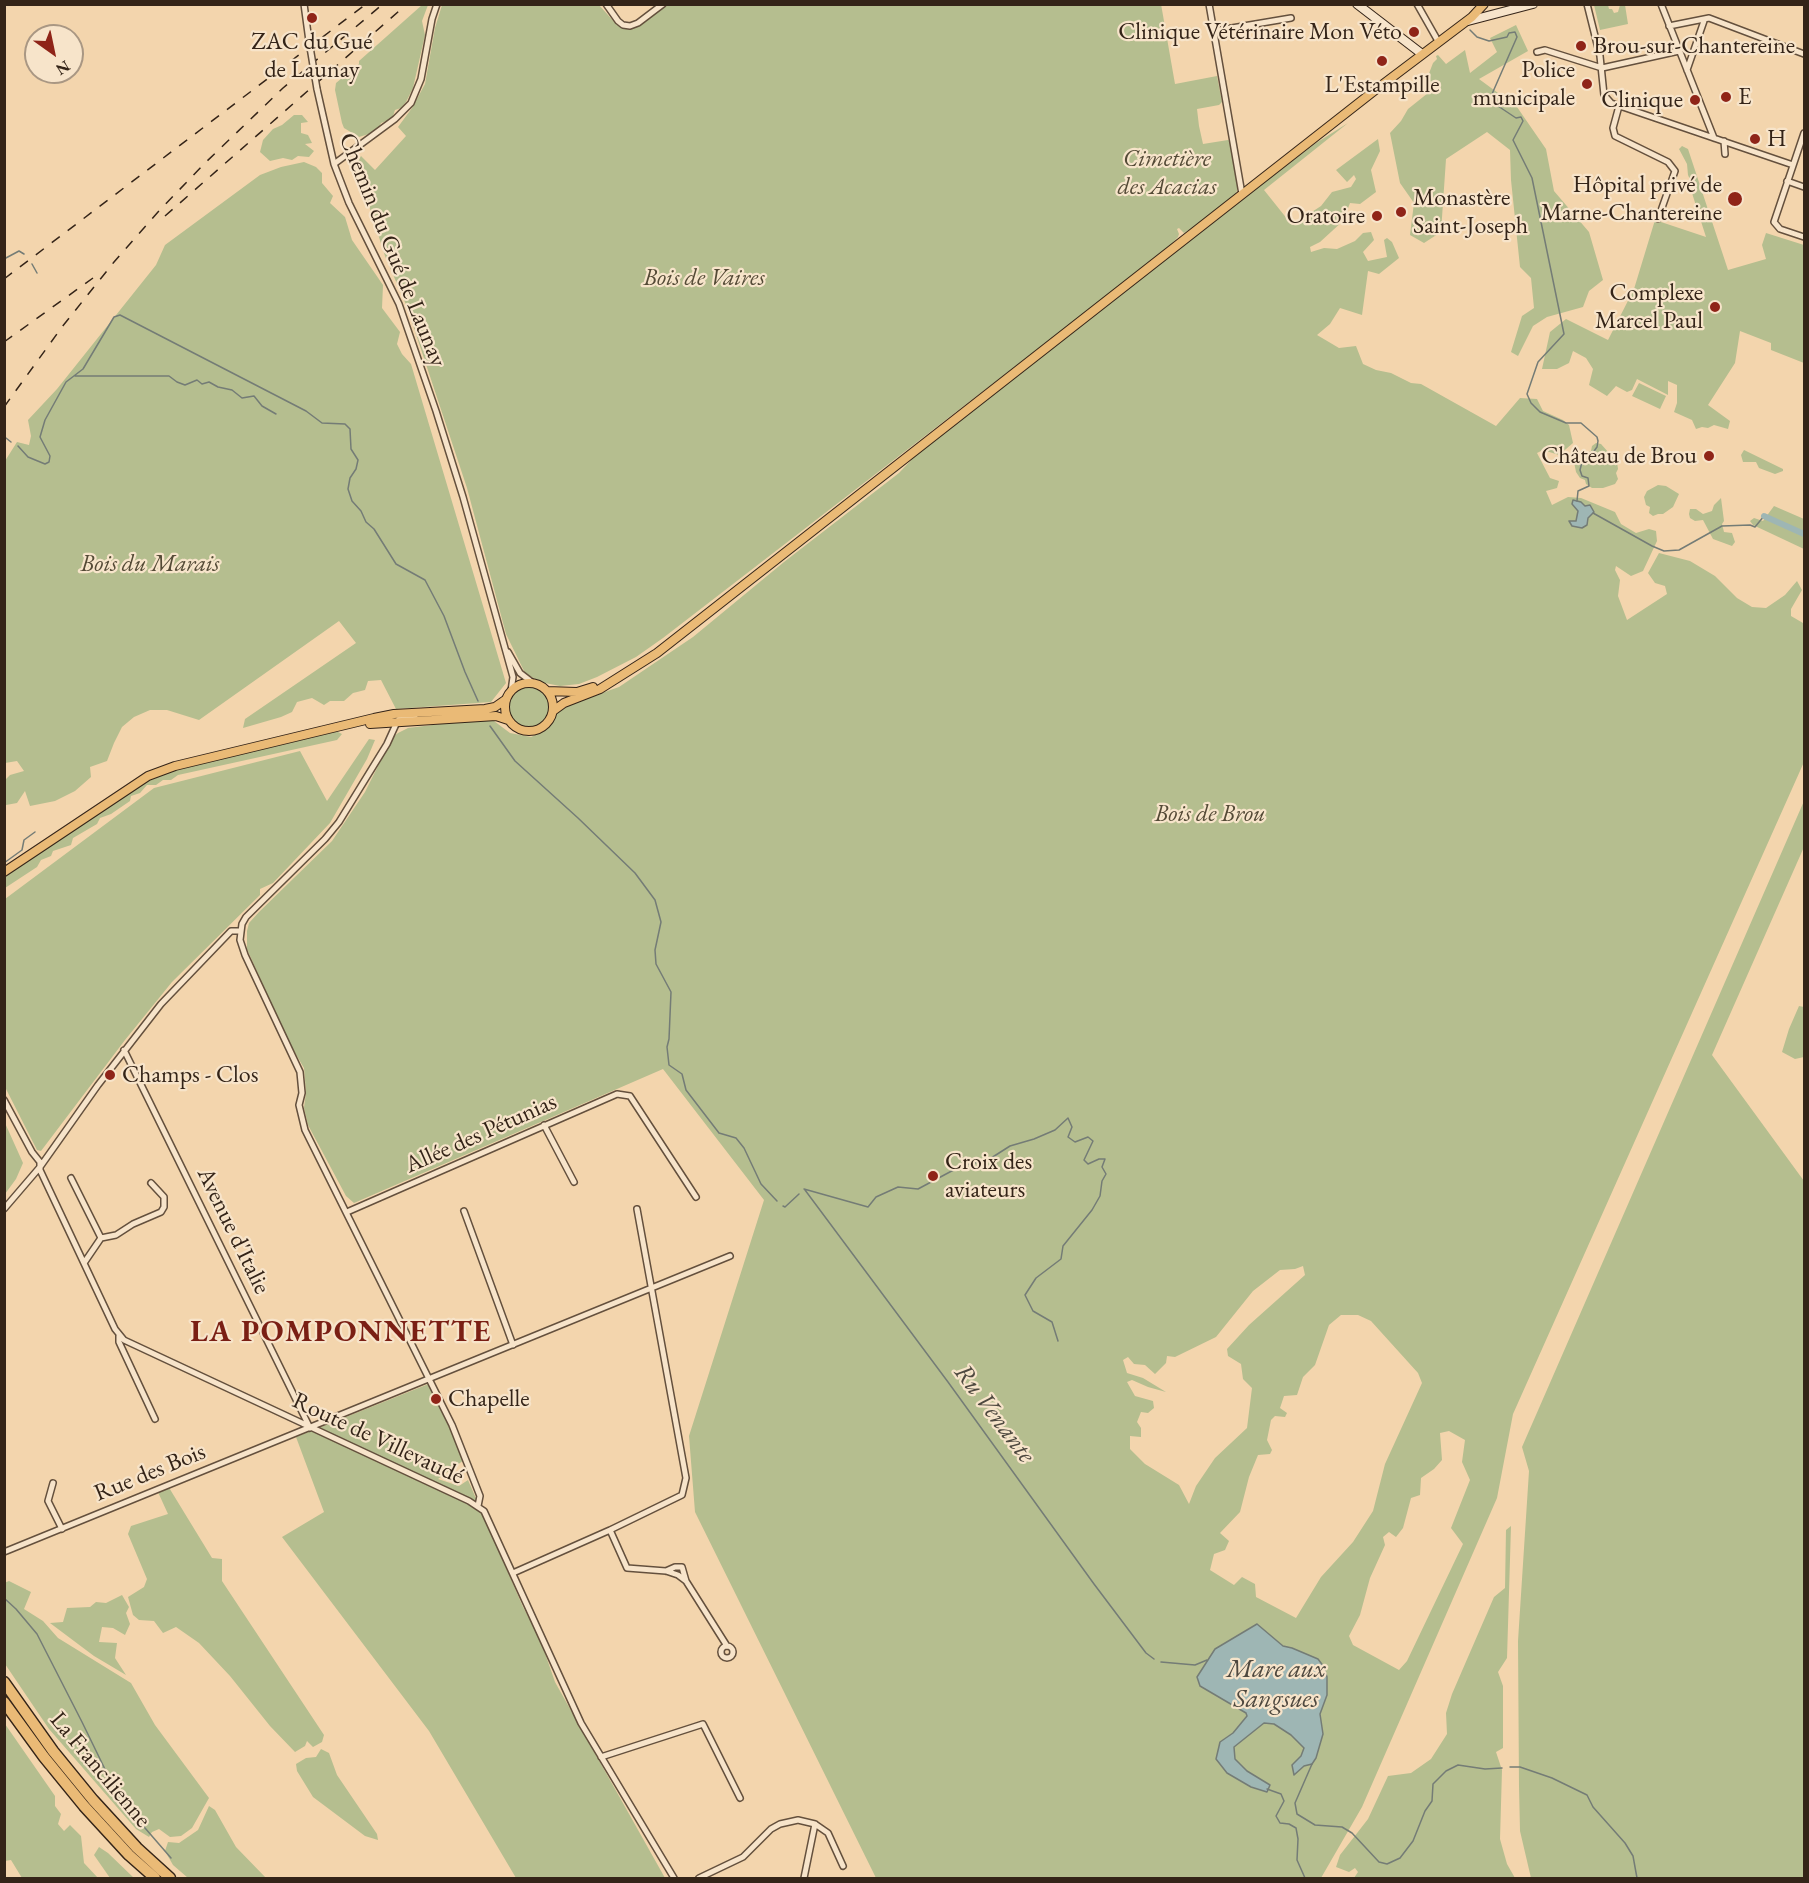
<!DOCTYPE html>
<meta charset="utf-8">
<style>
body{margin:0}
#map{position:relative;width:1809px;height:1883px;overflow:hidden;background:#f3d5ad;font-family:"EB Garamond",serif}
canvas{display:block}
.frame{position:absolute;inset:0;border:6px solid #342418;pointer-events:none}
.north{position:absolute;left:24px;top:24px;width:60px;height:60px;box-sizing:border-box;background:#f7e4ca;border:2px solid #a99783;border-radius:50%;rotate:147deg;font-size:16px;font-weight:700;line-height:24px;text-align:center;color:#342418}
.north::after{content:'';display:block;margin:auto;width:21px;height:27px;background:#8f2418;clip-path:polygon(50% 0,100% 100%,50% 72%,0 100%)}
</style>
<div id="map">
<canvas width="1809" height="1883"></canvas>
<div class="frame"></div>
<div class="north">N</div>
</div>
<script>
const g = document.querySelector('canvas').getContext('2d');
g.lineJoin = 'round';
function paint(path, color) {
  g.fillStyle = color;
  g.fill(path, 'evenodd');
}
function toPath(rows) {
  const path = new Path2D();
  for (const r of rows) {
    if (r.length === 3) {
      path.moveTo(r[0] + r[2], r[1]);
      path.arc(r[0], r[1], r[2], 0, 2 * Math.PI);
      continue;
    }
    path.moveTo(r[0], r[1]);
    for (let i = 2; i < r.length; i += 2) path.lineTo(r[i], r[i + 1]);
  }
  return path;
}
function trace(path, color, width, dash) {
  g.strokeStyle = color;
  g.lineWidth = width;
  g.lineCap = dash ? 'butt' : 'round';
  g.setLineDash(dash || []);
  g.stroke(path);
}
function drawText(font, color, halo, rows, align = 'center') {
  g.font = font + ' "EB Garamond",serif';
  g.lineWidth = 4.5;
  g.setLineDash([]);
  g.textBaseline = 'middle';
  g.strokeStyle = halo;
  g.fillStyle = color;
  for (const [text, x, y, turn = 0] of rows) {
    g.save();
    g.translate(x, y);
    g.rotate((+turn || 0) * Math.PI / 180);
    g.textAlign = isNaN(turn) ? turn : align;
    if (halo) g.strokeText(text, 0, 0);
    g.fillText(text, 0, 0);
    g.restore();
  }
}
const green = toPath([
 [668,4,1161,4,1175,84,1217,76,1222,102,1219,105,1197,109,1199,126,1203,144,1228,140,1231,142,1238,187,1236,194,1200,223,1184,233,1179,228,1177,229,1179,234,1178,237,1166,250,663,638,636,657,597,677,579,684,560,686,540,682,525,673,506,634,467,488,407,307,385,256,356,165,361,156,375,170,406,136,398,127,412,108,425,84,435,28,442,5,599,5,617,25,633,27,639,26],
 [422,5,428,5,422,21,425,35,413,88,406,102,401,108,395,110,392,119,381,123,379,128,372,133,359,137,344,128,342,123,335,90,336,83,359,64,359,61],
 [1594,5,1611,5,1608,5,1609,9,1612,9,1614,13,1618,12,1620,5,1625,5,1628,24,1600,30],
 [1516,25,1528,51,1479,79,1517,107,1546,149,1554,191,1589,232,1603,280,1589,291,1583,307,1547,317,1533,326,1518,356,1511,352,1522,316,1534,308,1531,278,1520,267,1511,180,1510,150,1487,132,1446,159,1441,232,1424,243,1410,235,1414,203,1400,183,1390,133,1401,121,1408,109,1428,93,1432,85,1428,76,1433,63,1437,59,1436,56,1438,55,1446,64,1465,50,1470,73,1497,52,1490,38],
 [294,115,302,115,308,122,301,123,301,133,308,135,312,143,305,144,314,151,309,157,298,156,292,160,283,158,270,161,260,152,263,140,273,129,282,125],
 [1348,123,1264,190,1292,225,1321,206,1332,192,1351,187,1356,179,1354,175,1347,182,1336,170,1378,139,1380,151,1371,170,1376,192,1360,204,1350,203,1343,221,1320,242,1310,247,1311,252,1324,248,1337,249,1355,241,1363,233,1371,232,1374,240,1363,252,1368,261,1387,257,1384,240,1387,238,1392,242,1399,258,1379,274,1368,271,1362,315,1340,308,1330,324,1317,335,1339,348,1356,346,1363,364,1376,370,1391,373,1411,383,1421,384,1496,426,1520,398,1537,399,1543,411,1563,420,1569,425,1573,443,1559,455,1543,450,1537,453,1550,478,1559,481,1557,488,1546,491,1552,505,1568,497,1581,498,1615,512,1621,524,1636,533,1649,529,1656,531,1657,541,1643,571,1631,576,1616,566,1615,570,1620,580,1618,596,1627,620,1667,594,1665,586,1655,583,1648,573,1659,553,1690,561,1715,576,1737,598,1752,607,1766,608,1785,595,1797,581,1802,590,1791,609,1791,616,1803,623,1804,622,1804,762,1513,1414,1497,1498,1362,1807,1321,1878,876,1878,695,1512,689,1436,764,1200,663,1069,354,1203,346,1196,308,1125,304,1108,306,1092,304,1068,288,1041,247,949,247,931,249,923,259,912,332,841,365,792,392,738,398,733,408,728,490,718,510,733,531,737,542,732,562,707,619,687,693,637,784,562,899,473,917,454,1180,247,1316,143],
 [1303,1266,1305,1275,1249,1325,1227,1349,1228,1356,1241,1364,1243,1379,1252,1388,1247,1428,1215,1458,1196,1486,1189,1504,1179,1485,1145,1464,1130,1449,1130,1436,1141,1437,1141,1428,1137,1422,1141,1412,1148,1413,1154,1408,1153,1401,1135,1396,1127,1382,1132,1380,1148,1387,1166,1392,1143,1378,1127,1373,1123,1360,1128,1357,1134,1364,1145,1365,1155,1374,1166,1363,1167,1356,1175,1357,1216,1337,1253,1291,1280,1270,1295,1269],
 [1341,1315,1358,1315,1371,1321,1418,1373,1422,1383,1385,1464,1373,1511,1353,1542,1321,1577,1296,1618,1256,1597,1255,1584,1242,1577,1234,1585,1210,1570,1214,1554,1225,1550,1229,1541,1220,1533,1240,1512,1249,1477,1258,1455,1270,1454,1272,1450,1267,1440,1271,1420,1275,1416,1285,1417,1287,1413,1280,1408,1284,1396,1297,1395,1303,1377,1315,1365,1329,1325],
 [1449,1431,1465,1440,1462,1462,1470,1480,1451,1528,1463,1544,1407,1661,1399,1670,1353,1645,1349,1636,1360,1615,1370,1578,1385,1545,1383,1537,1389,1532,1396,1537,1403,1528,1411,1498,1420,1495,1421,1478,1434,1469,1442,1460,1440,1433],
 [1257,1624,1283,1646,1292,1648,1318,1659,1324,1667,1327,1677,1327,1695,1320,1714,1323,1735,1304,1766,1295,1774,1292,1765,1301,1756,1304,1748,1291,1735,1274,1724,1264,1723,1233,1747,1235,1759,1247,1771,1270,1785,1251,1787,1227,1773,1220,1742,1233,1733,1247,1716,1246,1713,1200,1686,1197,1677,1236,1637],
 [1682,146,1688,149,1728,270,1766,259,1762,245,1766,233,1804,245,1804,363,1771,350,1771,343,1740,331,1735,363,1708,405,1730,421,1728,429,1714,425,1708,428,1702,427,1696,429,1692,420,1674,412,1677,403,1677,385,1668,381,1668,395,1637,379,1632,390,1627,392,1616,386,1607,396,1589,385,1593,369,1586,358,1573,351,1569,363,1557,369,1542,369,1550,332,1566,319,1608,340,1634,289,1655,220,1706,237,1691,190,1692,184,1688,175,1687,164,1679,149],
 [304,162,316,167,322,173,322,183,333,196,330,203,345,217,352,240,383,285,382,308,400,332,397,344,402,354,411,364,506,683,491,702,396,709,381,680,368,681,365,690,353,693,344,701,330,701,324,705,312,698,297,702,292,712,281,717,243,728,245,719,356,643,339,621,199,720,167,710,150,710,134,717,122,727,114,743,107,761,90,767,91,777,75,791,55,801,30,806,25,791,17,803,6,805,5,780,10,775,24,771,17,761,5,763,5,461,17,442,29,445,31,436,28,420,57,389,156,265,165,245,260,175,281,167],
 [1639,383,1666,396,1660,409,1632,396],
 [1596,443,1601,444,1617,462,1618,469,1616,473,1618,479,1615,484,1603,488,1592,488,1586,484,1585,480,1580,478,1576,472,1574,462,1576,458,1591,451,1592,446],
 [1744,450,1783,469,1783,471,1775,474,1759,468,1756,462,1743,462,1741,455],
 [1658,485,1666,486,1679,494,1673,507,1663,514,1658,514,1653,516,1649,513,1650,507,1646,505,1644,497,1647,491],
 [1721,498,1724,521,1722,524,1724,532,1732,533,1735,542,1732,546,1713,539,1703,520,1695,521,1690,518,1689,514,1690,509,1696,509,1703,514,1712,511,1714,505],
 [1774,506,1804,519,1804,549,1753,525,1750,521,1754,518,1763,521],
 [528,707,21],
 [336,731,342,734,337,740,178,775,171,780,163,780,156,785,147,785,140,793,131,796,130,801,111,814,100,818,97,824,73,838,71,845,53,851,51,856,41,860,37,867,5,888,5,877,140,785,153,778,174,769],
 [369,739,375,740,367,759,330,823,273,883,260,889,260,895,172,982,125,1040,41,1151,37,1150,5,1087,5,899,154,788,300,751,327,801],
 [1804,801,1804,847,1712,1055,1804,1181,1804,1878,1531,1878,1520,1831,1519,1786,1518,1641,1529,1471,1522,1447],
 [1799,1006,1804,1007,1804,1057,1795,1059,1782,1052,1789,1029],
 [5,1123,23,1163,16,1179,5,1194],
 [431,1383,464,1460,438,1479,459,1486,468,1480,523,1607,539,1636,555,1682,665,1878,516,1878,429,1731,282,1537,324,1512,296,1437],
 [168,1486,212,1558,222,1559,222,1581,324,1735,322,1742,313,1747,307,1741,305,1746,295,1752,270,1726,230,1676,199,1643,176,1627,163,1633,154,1621,139,1620,133,1615,128,1597,144,1587,147,1579,128,1534,131,1526,168,1514,157,1490],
 [1511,1526,1507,1658,1498,1672,1503,1686,1503,1748,1496,1752,1502,1770,1500,1839,1507,1864,1515,1878,1354,1878,1358,1872,1355,1868,1349,1872,1336,1867,1340,1855,1368,1819,1388,1776,1411,1773,1431,1759,1447,1734,1446,1713,1452,1694,1494,1597,1505,1588,1506,1530],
 [9,1581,31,1592,24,1609,43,1621,58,1638,131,1683,155,1725,209,1798,192,1828,181,1836,170,1837,159,1829,152,1832,149,1837,136,1829,49,1729,5,1664,4,1583],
 [122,1595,129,1607,126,1613,130,1624,125,1635,113,1628,102,1627,99,1642,117,1643,115,1658,126,1675,94,1656,50,1623,63,1622,67,1608,90,1607,96,1602,106,1603],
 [5,1724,55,1796,55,1806,61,1814,58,1824,64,1831,70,1825,81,1836,84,1863,98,1878,22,1878,11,1860,5,1861],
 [321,1749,329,1753,337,1775,377,1834,378,1840,365,1836,313,1797,297,1771,296,1764,306,1758,316,1757],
 [209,1806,215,1810,236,1847,266,1878,188,1878,173,1865,165,1851,168,1842,179,1843,198,1830],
 [99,1847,108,1853,134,1878,110,1878,94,1855]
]);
const water = toPath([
 [1573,500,1581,502,1585,506,1590,505,1594,512,1588,518,1587,525,1582,528,1572,526,1569,521,1576,521,1578,511,1572,504,1573,500],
 [1257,1624,1283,1646,1292,1648,1318,1659,1324,1667,1327,1677,1327,1695,1320,1714,1323,1734,1316,1758,1312,1764,1304,1766,1294,1775,1292,1765,1301,1756,1304,1748,1291,1735,1274,1724,1264,1723,1234,1747,1235,1759,1247,1771,1270,1785,1267,1792,1251,1787,1227,1773,1216,1759,1220,1742,1233,1733,1247,1716,1246,1713,1200,1686,1197,1677,1215,1649,1257,1624]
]);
const stream = toPath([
 [1470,30,1477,37,1489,41,1507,37,1509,33,1515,32,1517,37,1492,94,1495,104,1516,118,1521,117,1523,121,1513,140,1532,178,1564,334,1538,362,1527,394,1531,403,1540,412,1566,423,1581,423,1597,437,1598,441,1597,447,1589,458,1582,462,1580,470,1582,476,1588,478,1589,486,1578,491,1577,501],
 [4,259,19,251,24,254],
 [32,264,37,273],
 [75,376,169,376,177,382,185,385,197,380,202,384,209,382,218,387,232,390,242,398,254,396,262,406,276,414],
 [6,438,11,442],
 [18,446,28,457,45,464,49,462,50,456,40,437,45,420,66,382,83,369,114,317,120,315,306,411,322,423,345,424,350,429,351,449,358,460,356,469,350,478,348,489,352,501,361,511,366,522,374,529,396,564,425,580,444,616,465,672,478,701],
 [1593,513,1652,546,1664,551,1679,550,1722,526,1750,525,1755,527,1764,516],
 [490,726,515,761,578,818,635,873,655,900,661,922,655,950,656,964,671,992,669,1039,667,1047,669,1065,682,1074,686,1090,719,1133,736,1138,744,1148,761,1184,777,1201],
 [4,863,22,850,24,840,35,832],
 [804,1189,868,1207,876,1197,898,1187,918,1189,961,1166,988,1160,1010,1146,1034,1139,1055,1130,1068,1118,1072,1127,1068,1137,1075,1142,1088,1137,1093,1141,1084,1160,1088,1164,1099,1159,1105,1159,1102,1167,1106,1174,1102,1181,1100,1196,1092,1210,1063,1246,1061,1259,1036,1278,1025,1295,1033,1311,1052,1322,1058,1341],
 [805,1190,948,1382,1094,1584,1146,1653,1154,1659],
 [783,1206,785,1207,799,1194],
 [4,1598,16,1609,37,1634,82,1722,119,1798,171,1858],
 [1161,1662,1195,1665,1207,1660],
 [1312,1764,1295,1803,1297,1814,1315,1825,1342,1827,1352,1833,1379,1862,1387,1864,1400,1858,1413,1841,1425,1811,1432,1801,1433,1784,1446,1771,1458,1765,1485,1769,1502,1768],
 [1510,1767,1520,1767,1552,1778,1587,1795,1593,1807,1625,1843,1633,1856,1637,1878],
 [1267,1789,1281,1794,1284,1801,1276,1816,1280,1823,1289,1824,1296,1828,1298,1839,1297,1860,1305,1878]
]);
const canal = toPath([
 [1764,516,1804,534]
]);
const street = toPath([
 [304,4,309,41],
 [606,4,618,21,623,25,630,26,638,23,663,4],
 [1209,4,1242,194],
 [1417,4,1438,41],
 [1587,4,1600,56,1604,95,1611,103,1793,165],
 [1661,4,1714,138],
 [1669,26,1709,18,1804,54],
 [1214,31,1291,18],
 [1537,52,1545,50,1602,68,1679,51],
 [1687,70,1704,21],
 [317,89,334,164,349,203,399,304,436,411,463,497,513,677,511,691],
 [1619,106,1613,128,1615,136,1668,162,1675,171,1658,219],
 [1804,133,1774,222,1780,229,1804,237],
 [1724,141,1725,154],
 [334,164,395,119,411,103,421,79,432,19,437,4],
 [1787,181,1804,187],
 [508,652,520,673,533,683],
 [415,717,400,718,397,722,387,744,339,822,325,839,246,917,242,924,240,940,245,955,300,1072,302,1093,299,1105,305,1130,452,1425,480,1496,478,1506],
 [124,1050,310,1428],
 [4,1100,32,1152,40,1162,40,1170,115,1329,124,1340,469,1501,484,1511,581,1723,674,1878],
 [544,1125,574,1182],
 [71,1178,101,1238],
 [4,1209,40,1167,98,1085,161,1004,231,931,240,931],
 [464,1211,513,1345],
 [347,1212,617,1094,630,1096,696,1197],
 [84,1263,101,1238,116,1235,133,1224,161,1212,164,1207,164,1197,151,1183],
 [119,1336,119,1342,155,1419],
 [53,1483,48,1501,62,1529],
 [610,1530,627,1568,666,1571,678,1575,686,1581,727,1646],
 [4,1552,730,1256],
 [666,1571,675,1567,682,1567,686,1581],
 [513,1573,610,1530,682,1495,686,1478,637,1209],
 [727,1652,6],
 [601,1757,703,1724,740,1798],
 [699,1878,743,1857,771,1829,780,1824,798,1820,815,1824,828,1833,843,1866],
 [804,1878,815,1824]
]);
const secondary = toPath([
 [1357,4,1422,54],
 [1468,21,1533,4]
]);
const primary = toPath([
 [529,707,24],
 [547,691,577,692,593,687],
 [553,711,564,703,600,689,657,653,1374,91,1472,17,1484,4],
 [370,724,496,716,508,720],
 [4,872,148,776,175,766,374,718,394,714,485,709,495,707,505,700]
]);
const highway = toPath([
 [4,1682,53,1751,93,1800,137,1848,170,1878],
 [4,1702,44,1757,84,1806,129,1855,155,1878]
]);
const rail = toPath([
 [165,216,407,4],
 [4,279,366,4],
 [4,342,93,278],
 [4,407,62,327,114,262,158,212,204,164,283,88,383,4]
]);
const streetBridge = toPath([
 [309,41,317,89]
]);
const markers = [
 [312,18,6,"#8f2418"],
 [1414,32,6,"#8f2418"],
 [1581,46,6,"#8f2418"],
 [1382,61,6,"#8f2418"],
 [1587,84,6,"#8f2418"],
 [1726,97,6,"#8f2418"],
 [1695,100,6,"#8f2418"],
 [1755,139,6,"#8f2418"],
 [1735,199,8,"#8f2418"],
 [1401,212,6,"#8f2418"],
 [1377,216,6,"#8f2418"],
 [1715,307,6,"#8f2418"],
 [1709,456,6,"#8f2418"],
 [110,1075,6,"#8f2418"],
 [933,1176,6,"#8f2418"],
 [436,1399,6,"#8f2418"]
];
const poiNames = [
 ["Clinique Vétérinaire Mon Véto",1402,32],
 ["ZAC du Gué",312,42,"center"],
 ["de Launay",312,70,"center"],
 ["Brou-sur-Chantereine",1593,46,"left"],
 ["Police",1575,70],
 ["municipale",1575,98],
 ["L'Estampille",1382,85,"center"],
 ["E",1738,97,"left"],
 ["Clinique",1683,100],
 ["H",1767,139,"left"],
 ["Hôpital privé de",1722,185],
 ["Marne-Chantereine",1722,213],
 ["Monastère",1413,198,"left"],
 ["Saint-Joseph",1413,226,"left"],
 ["Oratoire",1365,216],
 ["Complexe",1703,293],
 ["Marcel Paul",1703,321],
 ["Château de Brou",1697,456],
 ["Champs - Clos",122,1075,"left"],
 ["Croix des",945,1162,"left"],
 ["aviateurs",945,1190,"left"],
 ["Chapelle",448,1399,"left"]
];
const parkNames = [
 ["Cimetière",1167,159],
 ["des Acacias",1167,187],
 ["Bois de Vaires",704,278],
 ["Bois du Marais",150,564],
 ["Bois de Brou",1210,814]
];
const streetNames = [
 ["Chemin du Gué de Launay",392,250,68],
 ["Allée des Pétunias",481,1134,-24],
 ["Avenue d'Italie",233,1231,64],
 ["Route de Villevaudé",378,1439,25],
 ["Rue des Bois",150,1473,-22],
 ["La Francilienne",100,1770,50]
];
const waterNames = [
 ["Ru Venante",994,1414,53],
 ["Mare aux",1276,1670],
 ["Sangsues",1276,1700]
];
const districtNames = [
 ["LA POMPONNETTE",341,1333]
];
paint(green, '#b5be8f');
paint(water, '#9eb6b4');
trace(water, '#747c76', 1.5);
trace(stream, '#747c76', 1.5);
trace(canal, '#9eb6b4', 6);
trace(street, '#64503d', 8);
trace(secondary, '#342418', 10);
trace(primary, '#342418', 10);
trace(highway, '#342418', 13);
trace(street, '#f7e4ca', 5);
trace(secondary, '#f7e4ca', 8);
trace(primary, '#eaba76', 8);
trace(highway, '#eaba76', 10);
trace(rail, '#342418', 1.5, [10, 10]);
trace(streetBridge, '#64503d', 8, []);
trace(streetBridge, '#f7e4ca', 5);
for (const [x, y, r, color] of markers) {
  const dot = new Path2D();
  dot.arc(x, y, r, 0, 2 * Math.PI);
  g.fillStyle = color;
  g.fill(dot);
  trace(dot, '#f7e4ca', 2);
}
drawText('24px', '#342418', '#f7e4ca', poiNames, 'right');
drawText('italic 24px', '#544a36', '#f7e4ca', parkNames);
drawText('24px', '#342418', '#f7e4ca', streetNames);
drawText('italic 26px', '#4e483f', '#f7e4ca', waterNames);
g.letterSpacing = '1.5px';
drawText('bold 30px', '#7a1f14', '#f7e4ca', districtNames);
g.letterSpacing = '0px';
</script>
